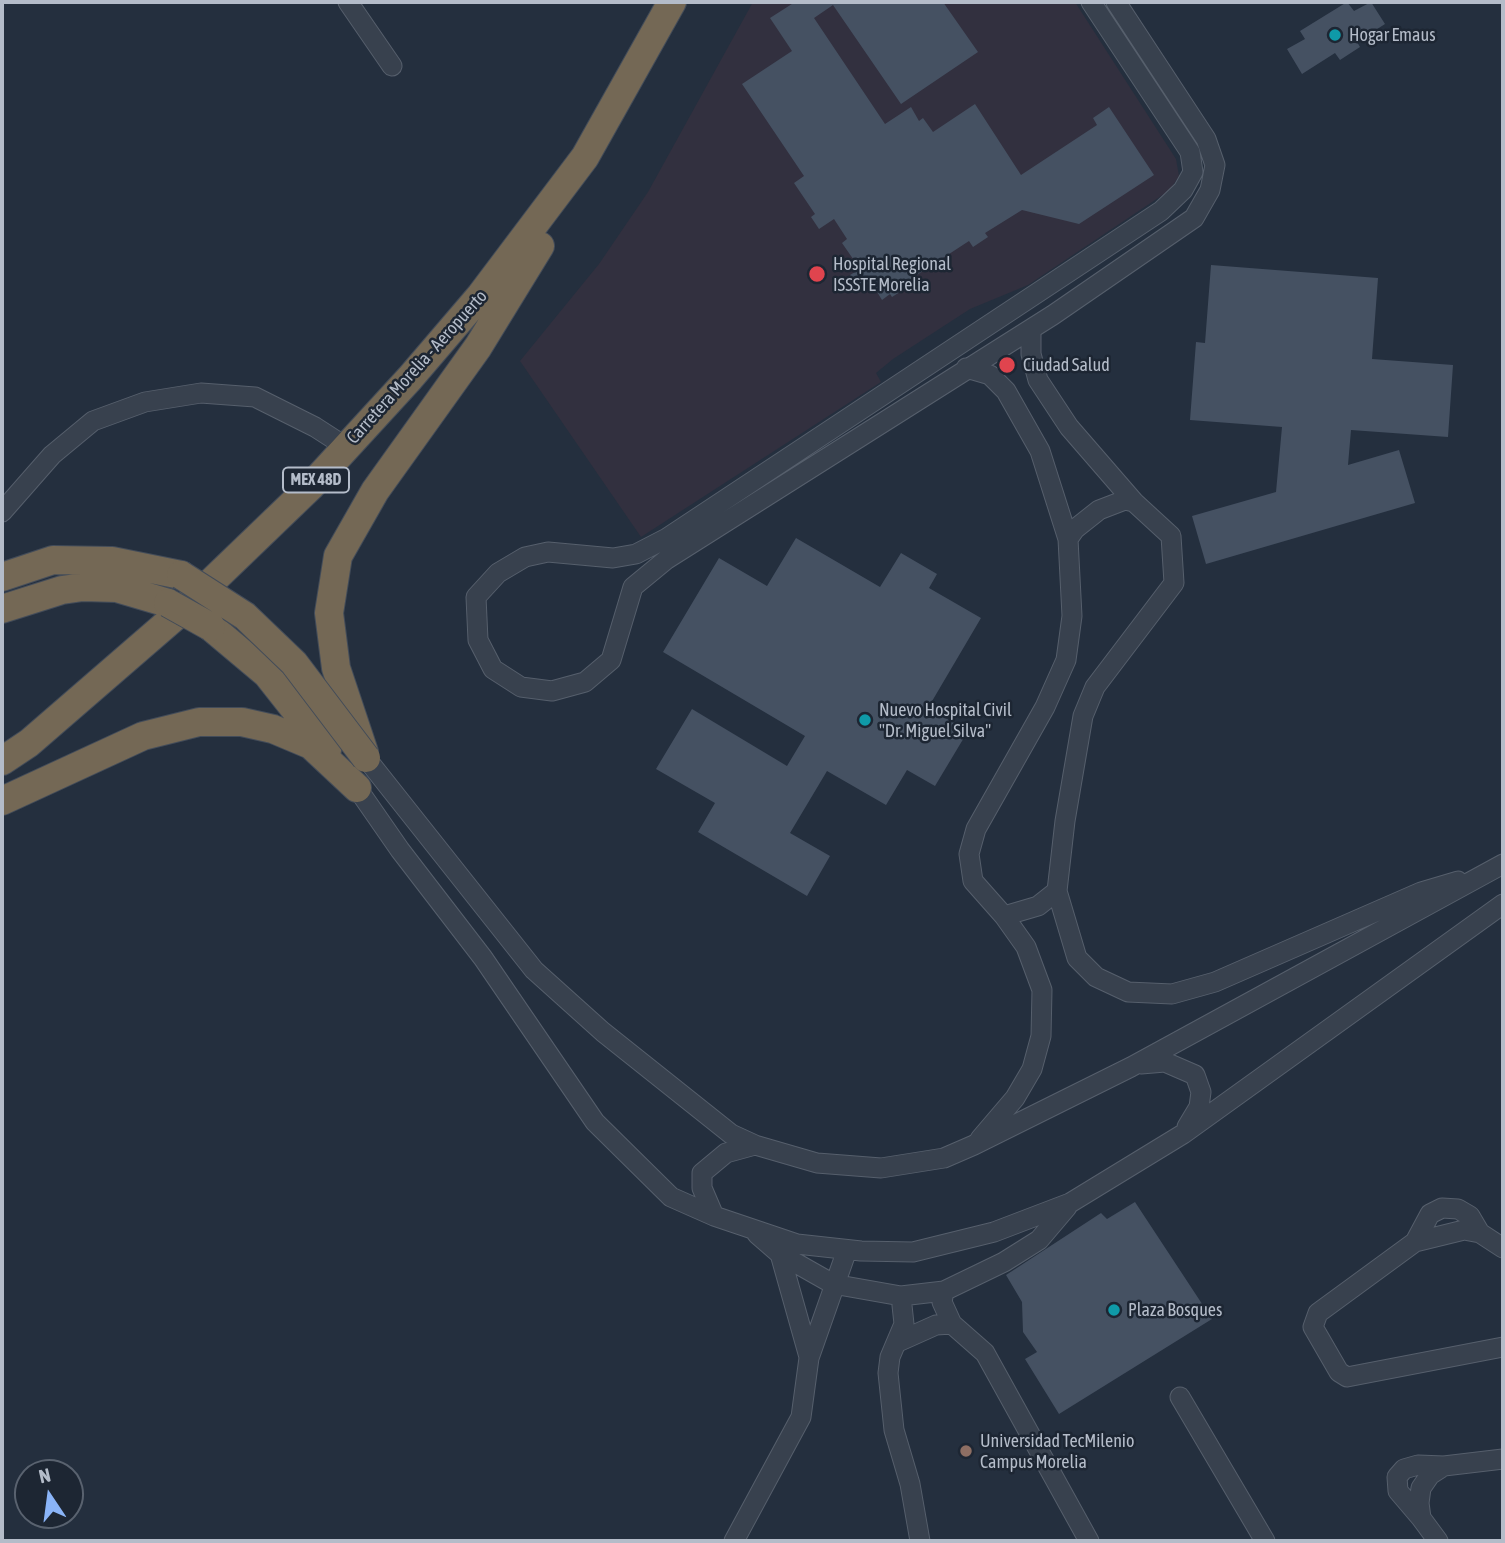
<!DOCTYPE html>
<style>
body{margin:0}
#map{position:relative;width:1505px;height:1543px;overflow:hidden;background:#242f3e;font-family:"Asap Condensed",sans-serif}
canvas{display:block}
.frame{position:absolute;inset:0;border:4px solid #b4bcc9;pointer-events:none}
.north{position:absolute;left:14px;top:1459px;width:70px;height:70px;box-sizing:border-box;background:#1d2633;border:2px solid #59626f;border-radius:50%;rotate:347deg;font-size:19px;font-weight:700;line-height:28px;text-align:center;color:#b4bcc9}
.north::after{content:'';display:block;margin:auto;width:24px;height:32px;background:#8ab4f8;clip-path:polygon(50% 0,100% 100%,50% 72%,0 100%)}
</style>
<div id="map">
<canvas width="1505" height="1543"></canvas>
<div class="frame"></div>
<div class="north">N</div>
</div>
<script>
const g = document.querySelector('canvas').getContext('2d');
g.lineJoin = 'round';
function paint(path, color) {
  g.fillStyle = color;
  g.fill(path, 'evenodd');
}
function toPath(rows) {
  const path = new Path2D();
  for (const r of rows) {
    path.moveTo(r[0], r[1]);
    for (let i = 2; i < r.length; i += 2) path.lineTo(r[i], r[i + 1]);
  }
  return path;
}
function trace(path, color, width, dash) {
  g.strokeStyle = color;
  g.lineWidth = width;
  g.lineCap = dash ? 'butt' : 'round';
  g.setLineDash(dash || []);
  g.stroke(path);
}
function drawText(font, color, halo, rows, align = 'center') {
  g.font = font + ' "Asap Condensed",sans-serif';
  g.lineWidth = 5;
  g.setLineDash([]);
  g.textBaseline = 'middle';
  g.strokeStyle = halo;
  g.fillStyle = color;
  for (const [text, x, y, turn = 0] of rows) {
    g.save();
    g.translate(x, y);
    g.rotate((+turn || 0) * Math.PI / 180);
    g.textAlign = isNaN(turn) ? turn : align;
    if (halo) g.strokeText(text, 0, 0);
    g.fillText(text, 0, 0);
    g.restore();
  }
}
const medical = toPath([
 [753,2,1075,2,1176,159,1179,176,1170,190,1028,285,970,309,893,359,876,373,881,382,641,537,520,361,599,264,648,192]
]);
const building = toPath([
 [795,2,943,2,978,52,901,104,833,5,814,18,885,124,911,107,919,121,923,118,933,132,975,104,1021,175,1097,125,1093,118,1109,107,1154,175,1079,224,1022,210,985,233,988,237,973,247,969,241,900,286,903,290,892,297,890,294,882,300,871,282,860,290,850,275,860,269,842,243,847,239,834,219,819,229,811,217,815,214,794,183,804,176,742,84,792,51,770,18],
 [1347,2,1354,11,1371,2,1385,24,1357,42,1360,47,1340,60,1335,53,1302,74,1287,49,1305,39,1300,31],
 [1211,265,1378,278,1372,359,1453,365,1448,437,1351,430,1348,465,1399,450,1415,503,1206,564,1192,516,1276,492,1282,427,1190,420,1196,342,1205,343],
 [796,538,880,587,901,553,937,574,929,588,981,618,928,708,968,731,935,786,907,770,886,805,827,771,790,833,830,856,807,896,698,832,715,803,656,769,692,709,787,766,805,736,663,652,719,558,767,586],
 [1135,1202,1212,1319,1059,1414,1025,1359,1037,1352,1023,1332,1022,1302,1006,1275,1101,1213,1107,1219]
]);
const minor = toPath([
 [348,2,392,66],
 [1091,2,1190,152,1193,172,1183,190,1161,211,667,538,636,554,613,558,548,552,525,557,498,573,476,597,478,640,493,669,521,687,552,691,585,682,611,660,633,587,667,559,1053,315,1194,218,1210,190,1215,165,1206,139,1116,2],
 [1031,329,1031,354,1038,380,1069,427,1134,502,1171,536,1174,583,1095,687,1083,716,1065,821,1057,891,1077,958,1096,977,1128,992,1172,994,1215,982,1421,892,1458,881],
 [966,368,990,375,1006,391,1040,451,1068,539,1072,616,1066,660,1045,707,976,829,969,854,973,881,1004,916,1026,947,1042,990,1041,1036,1032,1069,1015,1098,980,1139],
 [2,512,52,455,93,421,145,402,201,393,255,397,315,427,346,447],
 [1068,539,1075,529,1099,510,1125,500,1134,502],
 [366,758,534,970,603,1032,731,1134,755,1145,817,1163,881,1168,944,1158,974,1145,1131,1067,1503,864],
 [357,788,400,850,483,958,595,1122,671,1197,714,1216,797,1244,861,1251,913,1252,994,1232,1070,1203,1183,1134,1503,904],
 [1004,916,1038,906,1057,891],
 [1141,1064,1165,1062,1195,1075,1201,1092,1199,1107,1187,1127],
 [1067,1207,1039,1240,1004,1262,944,1291,942,1302,952,1324,985,1353,1089,1541],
 [714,1216,702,1188,702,1173,726,1153,755,1145],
 [757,1234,780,1254,833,1284,901,1296,904,1324,890,1357,888,1373,894,1430,910,1484,920,1541],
 [1415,1242,1430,1214,1442,1208,1458,1209,1470,1216,1480,1233],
 [1503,1248,1480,1233,1464,1230,1415,1242,1318,1313,1313,1327,1339,1372,1347,1377,1503,1347],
 [780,1254,809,1357],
 [901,1296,944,1291],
 [898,1342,936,1325,952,1324],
 [1180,1397,1265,1541],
 [1421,1518,1398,1491,1397,1477,1404,1469,1418,1465,1444,1466],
 [734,1541,801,1417,809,1358,847,1250],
 [1438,1541,1421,1518,1419,1503,1421,1488,1430,1475,1444,1466,1503,1459]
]);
const highway = toPath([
 [2,577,53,560,112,561,181,575],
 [2,609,62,590,83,587,117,588,168,603],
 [211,627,267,674,327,750],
 [364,752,336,668,329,613,338,556,375,491,478,347,540,246],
 [2,761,29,743,178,614,310,487,410,378,481,295,585,157,672,2],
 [2,801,143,736,199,722,242,722,273,729,311,745,357,788]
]);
const highwayBridge = toPath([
 [181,575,245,616,294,663,366,758],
 [168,603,211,627]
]);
const markers = [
 [1335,35,7,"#0f9aa8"],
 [817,274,9,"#e0444e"],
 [1007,365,9,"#e0444e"],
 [865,720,7,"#0f9aa8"],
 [1114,1310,7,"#0f9aa8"],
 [966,1451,7,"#8d6e63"]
];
const shields = [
 [316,480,66]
];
const shieldNames = [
 ["MEX 48D",316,480]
];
const poiNames = [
 ["Hogar Emaus",1349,35],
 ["Hospital Regional",833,264],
 ["ISSSTE Morelia",833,285],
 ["Ciudad Salud",1023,365],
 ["Nuevo Hospital Civil",879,710],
 ["\"Dr. Miguel Silva\"",879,731],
 ["Plaza Bosques",1128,1310],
 ["Universidad TecMilenio",980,1441],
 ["Campus Morelia",980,1462]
];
const streetNames = [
 ["Carretera Morelia - Aeropuerto",417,367,-48]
];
paint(medical, '#32303f');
paint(building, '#455162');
trace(minor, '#565f6c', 21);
trace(highway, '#434c59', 30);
trace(minor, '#38414e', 19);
trace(highway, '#746855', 28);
trace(highwayBridge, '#434c59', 30, []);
trace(highwayBridge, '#746855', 28);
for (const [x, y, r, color] of markers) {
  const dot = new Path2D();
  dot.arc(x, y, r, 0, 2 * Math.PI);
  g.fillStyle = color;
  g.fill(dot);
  trace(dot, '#1d2633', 2.5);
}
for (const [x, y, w] of shields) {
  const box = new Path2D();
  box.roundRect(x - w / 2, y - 12.5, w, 25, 5);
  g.fillStyle = '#1d2633';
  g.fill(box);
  trace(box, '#b4bcc9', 2);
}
drawText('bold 16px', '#b4bcc9', null, shieldNames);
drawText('18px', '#b4bcc9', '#1d2633', poiNames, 'left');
drawText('18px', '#b4bcc9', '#1d2633', streetNames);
</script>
